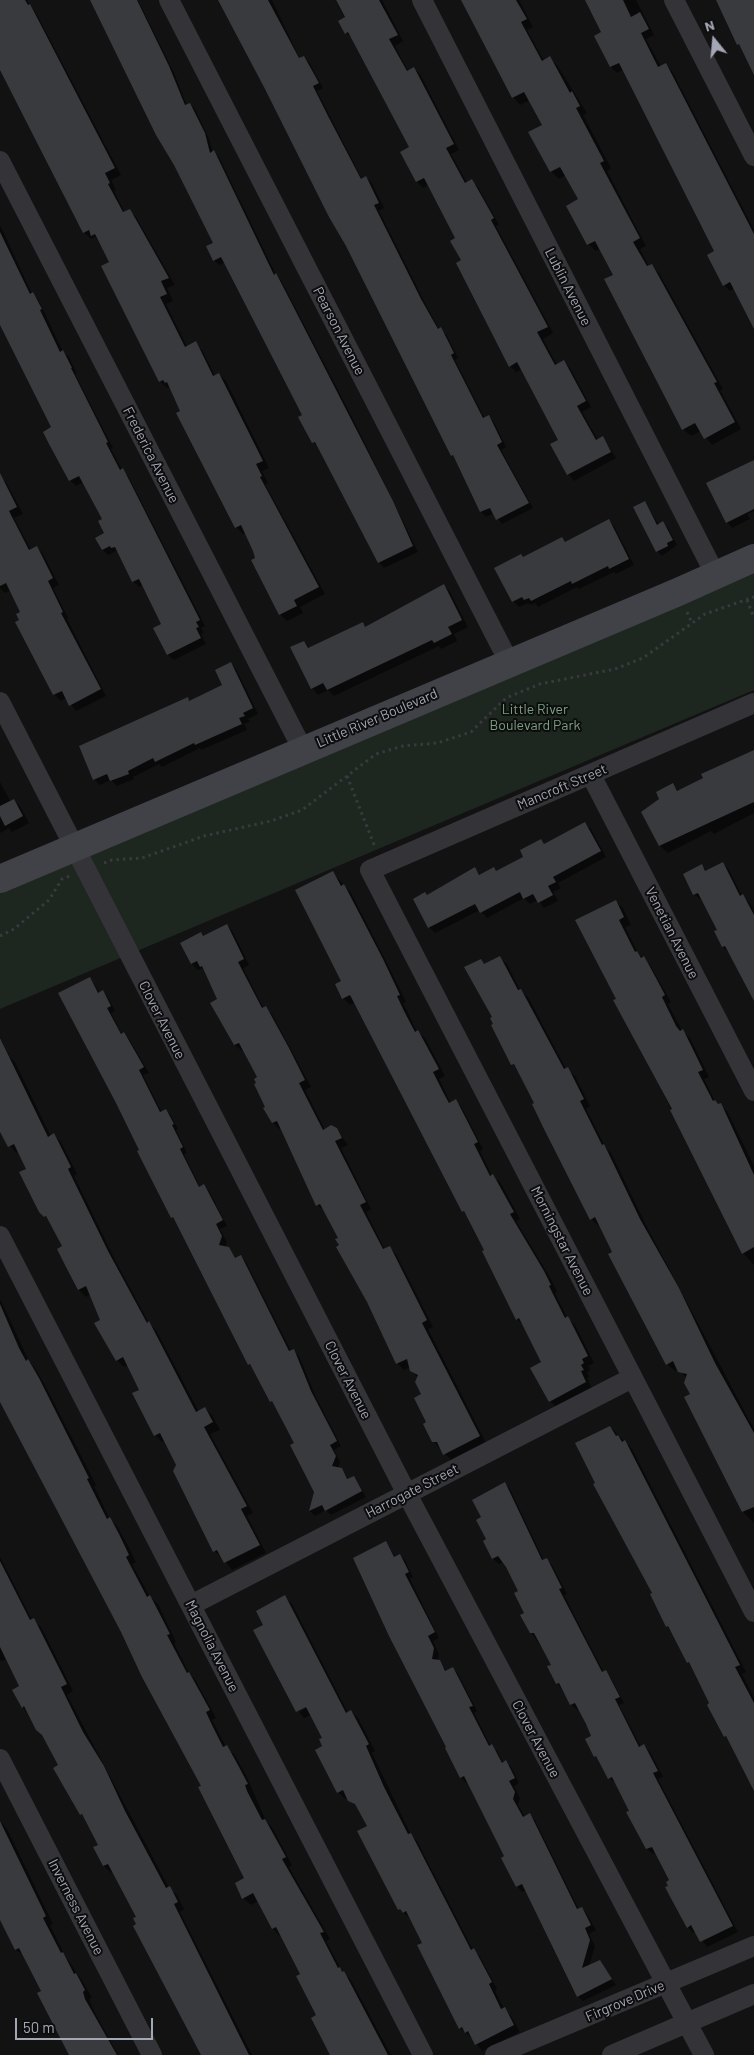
<!DOCTYPE html>
<style>
body{margin:0}
#map{position:relative;width:754px;height:2055px;overflow:hidden;background:#121213;font-family:Barlow,sans-serif}
canvas{display:block}
.north{position:absolute;left:689px;top:15px;width:50px;height:50px;-webkit-text-stroke:4px #0d0d0e;paint-order:stroke;rotate:343deg;font-size:14px;font-weight:700;line-height:20px;text-align:center;color:#a3a6b4}
.north::after{content:'';display:block;margin:auto;width:18px;height:22px;background:#a3a6b4;clip-path:polygon(50% 0,100% 100%,50% 72%,0 100%)}
.scale{position:absolute;left:15px;top:2018px;width:138px;height:22px;box-sizing:border-box;border:2px solid #a3a6b4;border-top:0;padding-left:6px;font-size:15px;line-height:18px;white-space:nowrap;color:#a3a6b4;-webkit-text-stroke:4px #0d0d0e;paint-order:stroke}
</style>
<div id="map">
<canvas width="754" height="2055"></canvas>
<div class="north">N</div>
<div class="scale">50 m</div>
</div>
<script>
const g = document.querySelector('canvas').getContext('2d');
g.lineJoin = 'round';
function paint(path, color) {
  g.fillStyle = color;
  g.fill(path, 'evenodd');
}
function toPath(rows) {
  const path = new Path2D();
  for (const r of rows) {
    path.moveTo(r[0], r[1]);
    for (let i = 2; i < r.length; i += 2) path.lineTo(r[i], r[i + 1]);
  }
  return path;
}
function trace(path, color, width, dash) {
  g.strokeStyle = color;
  g.lineWidth = width;
  g.lineCap = dash ? 'butt' : 'round';
  g.setLineDash(dash || []);
  g.stroke(path);
}
function drawText(font, color, halo, rows, align = 'center') {
  g.font = font + ' Barlow,sans-serif';
  g.lineWidth = 4;
  g.setLineDash([]);
  g.textBaseline = 'middle';
  g.strokeStyle = halo;
  g.fillStyle = color;
  for (const [text, x, y, turn = 0] of rows) {
    g.save();
    g.translate(x, y);
    g.rotate((+turn || 0) * Math.PI / 180);
    g.textAlign = isNaN(turn) ? turn : align;
    if (halo) g.strokeText(text, 0, 0);
    g.fillText(text, 0, 0);
    g.restore();
  }
}
const green = toPath([
 [754,558,754,690,0,1009,0,879]
]);
const shadow = toPath([
 [0,0,27,0,36,13,121,175,111,180,116,190,114,191,125,213,129,210,136,217,175,285,167,288,173,301,166,304,187,347,195,343,202,350,215,376,219,374,226,381,269,468,262,471,268,483,265,484,325,594,300,607,303,613,287,621,280,614,246,533,243,534,236,527,170,387,167,388,160,381,111,262,99,242,95,237,91,239,84,232,0,67],
 [90,0,138,0,174,73,187,106,190,104,195,109,209,139,213,153,219,157,276,275,281,280,353,419,418,552,384,568,379,562,319,447,313,442,304,416,226,262,219,265,214,260,215,243],
 [221,0,272,0,300,59,304,57,309,62,323,88,317,91,362,179,366,178,371,182,384,208,379,211,426,305,439,329,446,334,458,358,455,360,485,419,489,417,494,422,506,447,501,450,533,508,502,524,494,513,486,517,481,512,457,460,452,455,348,245],
 [335,0,382,0,403,41,395,46,408,71,414,68,420,74,459,150,451,154,467,183,472,181,478,187,499,225,496,226,553,333,543,339,557,365,564,362,570,368,591,407,582,412,598,440,603,438,616,458,574,481,568,474,560,440,522,369,516,372,510,366,463,261,457,238,428,185,423,188,417,182,402,152,411,147,353,38,346,33,345,18],
 [463,0,519,0,533,27,527,30,544,61,550,58,557,65,587,113,583,115,611,168,607,171,646,246,640,249,649,267,651,266,659,273,723,389,720,390,741,429,712,445,701,431,691,436,683,429,615,275,600,249,596,251,588,244,580,200,566,175,559,179,551,171,544,125,530,100,520,105,513,97],
 [586,0,636,0,654,35,646,39,661,67,666,65,672,71,754,230,754,325,735,288,730,291,724,285,716,252,624,69,617,73,611,67,596,36,603,33],
 [0,225,32,294,38,299,63,352,69,357,77,374,75,374,113,448,111,449,122,470,128,476,205,626,201,628,204,633,201,634,206,644,174,660,168,655,155,629,163,625,143,585,139,587,133,581,119,553,116,551,108,555,103,550,106,534,103,520,84,482,76,486,70,480,53,428,0,323],
 [754,462,754,511,747,514,750,519,732,528,727,522],
 [1,477,7,484,23,514,14,518,31,550,37,547,43,554,59,585,53,588,68,618,67,619,106,696,76,711,66,698,61,701,54,694,17,622,21,620,22,613,11,590,5,593,0,588],
 [645,503,659,525,663,523,668,528,677,545,662,556,657,551],
 [608,521,614,526,634,565,616,574,614,572,579,589,577,587,538,607,535,603,531,605,528,603,519,607,513,601,562,538,566,543],
 [444,585,450,592,468,627,454,634,457,641,441,649,439,646,334,696,328,690,318,695,312,688,304,642,310,648,362,624,366,628],
 [231,664,236,669,258,714,248,719,250,722,244,724,247,730,201,750,200,748,162,767,159,764,133,777,134,779,117,786,111,780,100,785,94,779,187,699,190,702,224,686],
 [754,751,754,813,714,834,711,831,668,853,660,846,643,812,661,800,673,785,679,791],
 [0,782,11,802,14,800,20,806,29,823,12,832,9,828,0,833],
 [585,824,591,829,606,857,558,883,561,888,553,892,558,901,544,908,538,900,530,904,524,898,487,918,480,910,435,933,430,928,415,899,427,896,475,869,481,875,494,868,497,872,525,858,541,840,545,845],
 [723,863,729,870,742,896,749,902,754,911,754,999,729,953,723,947,718,930,703,899,701,900,694,894,702,866,707,871],
 [333,873,351,893,389,967,406,1002,403,1003,411,1019,417,1032,425,1038,445,1076,439,1079,449,1100,451,1103,456,1101,462,1108,483,1149,480,1151,492,1176,500,1182,511,1202,520,1219,516,1221,551,1279,557,1292,555,1293,567,1318,575,1325,594,1363,588,1366,590,1370,587,1372,589,1377,587,1378,592,1389,557,1408,550,1401,542,1363,524,1326,517,1319,469,1217,463,1212,408,1101,354,1003,350,1005,343,998],
 [615,901,623,908,631,925,625,927,638,953,650,965,671,1002,668,1004,682,1031,690,1038,709,1077,704,1079,715,1101,727,1111,754,1166,754,1265,743,1253,577,921],
 [227,925,233,932,249,965,243,968,264,1009,272,1014,311,1087,305,1090,325,1130,336,1129,348,1145,341,1148,371,1209,366,1212,385,1250,389,1248,396,1254,433,1327,428,1329,486,1443,451,1460,433,1441,418,1378,410,1367,404,1370,397,1363,340,1246,339,1239,325,1211,317,1205,282,1128,279,1129,273,1123,259,1078,244,1050,242,1051,235,1045,223,1022,219,1000,206,971,203,968,198,970,192,964,201,934,204,937],
 [499,957,507,964,520,990,528,997,566,1069,575,1076,590,1106,586,1109,606,1148,611,1153,647,1227,754,1429,754,1523,743,1512,685,1398,692,1395,687,1378,678,1369,675,1371,667,1364,600,1225,599,1226,591,1219,536,1103,492,1026,495,1025,481,960,485,965],
 [90,978,100,993,103,991,108,997,115,1011,111,1013,122,1034,129,1039,149,1073,143,1075,162,1113,166,1110,171,1116,178,1129,176,1130,187,1153,184,1154,200,1187,204,1186,209,1191,227,1226,220,1229,227,1242,225,1248,236,1259,241,1256,246,1262,291,1351,293,1350,299,1356,316,1397,341,1446,334,1450,340,1462,338,1469,349,1480,354,1477,366,1497,331,1515,326,1510,315,1516,310,1511,316,1492,296,1443,254,1369,249,1364,139,1152,141,1150],
 [0,1037,10,1057,15,1062,51,1137,54,1135,61,1142,77,1174,74,1176,115,1260,149,1323,156,1330,199,1412,205,1408,212,1415,220,1430,210,1434,253,1513,247,1516,266,1553,232,1570,222,1557,214,1551,165,1441,162,1442,155,1435,141,1390,128,1365,124,1367,117,1360,91,1294,86,1297,79,1290,58,1249,63,1247,51,1222,40,1211,28,1170,19,1151,16,1153,0,1133],
 [0,1299,29,1361,35,1368,46,1387,96,1485,94,1486,109,1518,117,1526,126,1542,136,1562,132,1564,150,1597,158,1604,176,1642,174,1643,189,1673,196,1681,216,1718,212,1720,226,1747,234,1754,246,1775,266,1821,272,1827,292,1865,289,1867,330,1939,326,1941,342,1971,351,1980,391,2055,333,2055,302,1975,282,1935,280,1936,273,1929,258,1901,251,1905,243,1898,246,1879,203,1786,0,1396],
 [610,1427,632,1449,746,1672,742,1674,754,1698,754,1787,731,1743,725,1736,693,1666,667,1626,653,1594,596,1483],
 [505,1484,510,1489,544,1561,546,1560,552,1565,567,1594,564,1595,604,1673,611,1678,624,1703,619,1705,641,1747,644,1746,650,1752,663,1777,658,1779,738,1932,707,1947,696,1931,693,1933,688,1927,671,1881,656,1853,653,1854,647,1849,628,1813,631,1811,616,1783,609,1778,586,1740,592,1737,579,1709,577,1710,571,1704,557,1683,553,1665,531,1632,520,1592,503,1562,499,1564,493,1559,484,1541,488,1540,482,1518],
 [386,1543,395,1557,399,1555,405,1560,413,1577,410,1579,439,1638,433,1641,439,1654,438,1661,447,1671,453,1668,458,1674,477,1711,474,1713,491,1747,497,1751,503,1763,506,1762,511,1767,519,1783,514,1786,520,1798,518,1805,525,1817,529,1815,535,1820,579,1910,582,1909,587,1914,596,1930,589,1934,595,1946,589,1966,599,1962,616,1985,583,2001,578,1996,526,1890,522,1892,517,1886,503,1858,506,1857,469,1782,466,1783,461,1777,390,1636],
 [0,1557,32,1620,41,1627,73,1691,67,1695,169,1888,177,1895,184,1909,180,1912,252,2055,204,2055,137,1925,137,1917,114,1871,111,1873,104,1866,99,1845,87,1820,81,1814,60,1766,43,1735,23,1707,21,1687,7,1659,2,1661,0,1660],
 [285,1597,292,1604,348,1713,351,1711,358,1718,375,1751,372,1753,411,1835,417,1841,473,1950,480,1957,497,1989,495,1991,504,2009,511,2016,520,2032,482,2051,473,2039,460,2028,424,1943,411,1919,399,1909,368,1826,359,1808,348,1797,345,1799,338,1792,324,1746,323,1738,311,1715,304,1718,299,1712,312,1705,310,1703,298,1711,265,1625],
 [0,1821,7,1829,53,1924,50,1925,64,1954,83,1982,92,1998,89,1999,92,2007,118,2055,70,2055,25,1956,16,1950,0,1920]
]);
const building = toPath([
 [0,0,25,0,28,5,30,4,115,168,105,173,110,183,108,184,123,212,130,209,169,278,161,281,167,294,160,297,185,347,196,341,213,376,219,373,263,461,256,464,262,476,260,477,319,587,294,600,297,606,279,615,251,560,255,558,253,551,241,525,235,528,176,413,180,411,167,382,165,383,163,380,159,382,101,266,109,262,95,234,91,236,89,230,83,233,0,70],
 [90,0,137,0,169,66,185,105,190,103,205,133,210,153,214,150,274,275,276,273,292,304,393,501,413,546,378,563,315,442,312,443,298,417,302,415,221,257,213,261,206,246,213,243,174,165,156,135],
 [218,0,268,0,299,58,304,56,319,83,313,86,328,116,361,179,366,176,379,203,374,205,421,299,438,329,441,327,454,353,451,355,483,418,489,415,502,442,497,445,529,503,496,520,490,508,480,512,453,455,451,456,346,246,329,217,265,89],
 [336,0,379,0,398,35,389,39,407,71,414,67,454,144,446,148,465,183,472,179,494,218,491,220,548,327,537,332,555,365,564,360,586,401,577,406,596,440,603,436,611,452,567,475,550,444,558,440,517,362,509,367,456,263,461,260,450,241,455,238,424,178,416,182,400,152,409,147,348,32,345,34,338,21,345,17],
 [461,0,516,0,527,19,521,22,542,61,550,56,570,93,572,91,580,106,576,108,604,161,600,163,640,238,633,242,647,266,652,264,717,382,714,383,735,422,704,439,695,423,682,430,604,279,613,275,595,241,587,245,566,206,578,199,560,167,550,172,528,132,542,125,524,92,512,98],
 [585,0,623,0,631,17,640,12,649,29,641,33,658,67,666,63,754,234,754,329,730,282,723,286,707,255,714,251,619,63,610,67,594,36,601,32],
 [716,0,754,0,754,75,739,44,737,45],
 [0,232,30,294,33,292,42,309,40,310,60,352,63,350,72,368,71,368,108,442,106,443,120,470,123,468,200,620,196,622,199,627,196,628,201,638,167,655,153,628,161,624,139,579,132,582,115,547,111,548,110,546,102,550,95,538,104,533,98,521,102,519,79,476,69,481,49,444,43,432,51,427,0,325],
 [754,460,754,509,726,523,706,483],
 [0,473,17,507,9,511,29,550,37,546,53,578,48,581,63,612,61,613,101,689,69,706,62,691,53,695,15,622,19,620,16,614,20,612,6,583,0,586],
 [645,501,657,525,663,521,673,540,667,543,668,546,656,552,633,507],
 [609,519,629,559,609,569,608,566,572,584,571,581,531,601,529,598,524,600,522,597,512,602,494,568,521,554,523,557,562,537,565,542],
 [444,584,462,620,448,627,452,634,434,643,432,640,327,690,323,683,311,689,290,647,304,641,308,648,363,622,365,627],
 [231,662,253,708,243,713,245,716,239,718,242,724,195,745,194,743,155,762,153,758,128,771,129,774,110,781,107,774,93,780,79,746,188,697,189,701,222,685,215,670],
 [754,750,754,802,659,846,641,812,659,799,656,792,673,783,677,791,703,778,701,774],
 [14,799,23,816,5,826,0,816,0,806],
 [585,822,601,851,553,877,556,882,548,886,553,895,538,903,533,894,523,899,520,892,480,913,475,904,428,928,413,899,425,892,427,895,475,867,479,875,494,867,496,871,523,857,520,850,541,839,544,844],
 [723,862,740,896,743,894,754,915,754,1001,725,946,722,947,714,931,717,930,698,893,693,895,683,874,702,864,705,871],
 [333,871,341,886,344,884,383,959,400,995,397,996,404,1011,415,1032,418,1030,439,1069,433,1072,443,1092,449,1103,456,1099,478,1142,474,1144,490,1176,493,1174,504,1194,514,1212,510,1214,544,1271,551,1285,549,1286,565,1318,568,1316,588,1356,582,1359,584,1363,581,1365,584,1370,581,1371,586,1382,549,1402,530,1368,541,1362,519,1318,516,1320,482,1251,484,1250,464,1211,462,1212,350,995,342,999,335,984,341,981,295,890],
 [616,900,624,917,619,920,635,952,637,951,641,958,644,956,656,978,665,995,662,997,676,1026,680,1031,683,1029,703,1070,698,1072,713,1101,715,1100,718,1104,721,1103,754,1175,754,1247,742,1254,670,1110,672,1109,613,1000,616,999,575,920],
 [227,924,244,959,238,962,262,1008,266,1006,289,1048,305,1080,299,1083,323,1130,331,1125,337,1128,342,1138,335,1141,366,1202,360,1205,383,1249,390,1246,427,1320,422,1323,480,1436,443,1455,437,1442,432,1442,423,1424,426,1422,414,1398,421,1394,415,1382,418,1375,410,1371,407,1359,396,1364,367,1302,336,1247,339,1245,335,1239,338,1238,320,1204,316,1206,277,1121,272,1123,263,1108,265,1107,254,1084,256,1083,254,1079,257,1077,239,1043,234,1045,210,1003,217,999,202,966,200,967,197,961,191,964,180,943,201,932,203,936],
 [500,956,518,990,521,989,564,1069,568,1067,584,1099,580,1101,602,1145,604,1144,640,1219,679,1288,715,1363,754,1433,754,1507,742,1512,684,1397,690,1394,684,1383,687,1374,678,1372,673,1361,666,1365,608,1254,612,1252,595,1217,590,1220,543,1127,532,1104,534,1103,514,1064,511,1065,491,1025,493,1024,490,1018,492,1017,464,967,481,959,484,964],
 [90,977,98,993,103,990,111,1006,107,1008,121,1034,124,1032,144,1067,139,1070,160,1112,166,1109,174,1124,172,1125,183,1147,180,1149,199,1187,204,1184,223,1220,216,1224,222,1236,219,1245,229,1247,235,1258,241,1255,289,1351,294,1349,311,1391,337,1441,330,1445,336,1456,332,1466,342,1468,347,1479,354,1476,362,1491,325,1511,322,1505,309,1511,314,1492,290,1445,294,1443,272,1401,270,1402,250,1364,248,1365,173,1217,171,1218,137,1151,139,1150,116,1103,58,993],
 [0,1038,48,1137,54,1133,71,1167,68,1169,108,1251,147,1323,149,1321,196,1412,205,1407,213,1422,204,1427,247,1506,241,1509,260,1545,224,1563,217,1550,213,1552,173,1471,176,1465,160,1433,154,1436,132,1393,139,1390,123,1357,116,1361,94,1323,100,1320,86,1286,78,1290,66,1267,57,1249,62,1246,46,1216,44,1217,39,1212,19,1172,26,1169,14,1144,8,1147,0,1132],
 [0,1304,19,1348,26,1361,28,1359,39,1378,89,1478,87,1479,107,1519,110,1517,119,1534,129,1555,126,1557,147,1597,150,1595,170,1634,167,1635,176,1652,187,1673,189,1672,210,1710,206,1712,212,1725,223,1747,227,1745,239,1767,248,1784,245,1785,247,1791,262,1820,265,1819,286,1857,282,1859,324,1932,320,1933,338,1968,340,1967,342,1972,344,1971,388,2055,330,2055,311,2018,316,2015,296,1976,300,1974,276,1927,272,1929,253,1893,242,1899,235,1883,244,1878,198,1787,201,1786,142,1677,121,1632,0,1402],
 [610,1426,616,1436,618,1435,622,1442,625,1440,740,1665,735,1667,754,1703,754,1791,726,1736,724,1737,707,1705,709,1703,689,1662,687,1663,668,1626,666,1627,650,1594,652,1593,593,1484,595,1483,575,1443],
 [505,1482,542,1560,547,1558,562,1588,559,1589,602,1672,606,1670,620,1697,615,1699,639,1747,644,1744,658,1771,653,1773,733,1926,700,1942,691,1925,687,1928,674,1904,665,1887,668,1886,666,1882,669,1880,652,1847,646,1849,626,1812,629,1811,612,1777,608,1779,596,1756,594,1757,585,1739,591,1736,586,1724,575,1703,570,1705,559,1683,556,1684,547,1666,551,1665,534,1633,530,1633,520,1615,524,1613,514,1593,518,1591,506,1567,498,1556,492,1559,483,1541,486,1539,476,1520,481,1517,472,1500],
 [386,1541,394,1557,400,1554,409,1572,405,1574,435,1632,428,1636,434,1648,432,1659,440,1660,445,1671,453,1667,473,1706,469,1707,489,1746,492,1744,502,1763,506,1760,515,1778,509,1781,515,1792,513,1799,523,1817,530,1813,577,1909,582,1907,591,1925,585,1928,590,1940,582,1968,600,1960,612,1979,577,1997,522,1884,516,1887,501,1858,504,1856,464,1776,460,1778,445,1748,446,1747,389,1636,353,1558],
 [0,1561,30,1620,34,1618,67,1684,61,1687,83,1732,104,1766,125,1811,166,1888,170,1886,178,1902,174,1904,249,2055,201,2055,133,1926,136,1924,133,1918,136,1917,108,1864,103,1866,93,1847,98,1845,82,1814,80,1815,53,1768,58,1765,42,1735,36,1730,24,1706,22,1708,12,1690,19,1686,0,1647],
 [285,1595,346,1713,351,1710,369,1744,366,1746,384,1787,408,1834,411,1833,471,1950,474,1948,492,1982,489,1984,501,2009,505,2007,514,2025,475,2045,468,2031,465,2033,462,2027,459,2029,417,1945,422,1943,406,1911,403,1913,400,1909,398,1910,357,1831,367,1826,355,1804,348,1801,343,1790,337,1793,315,1750,322,1746,319,1739,322,1738,306,1707,296,1712,253,1630,263,1625,256,1611],
 [0,1821,46,1916,43,1918,61,1953,63,1952,74,1974,76,1973,85,1990,83,1992,85,1999,117,2055,69,2055,37,1993,41,1991,19,1948,15,1950,0,1920]
]);
const path = toPath([
 [747,600,754,618],
 [687,612,692,623],
 [347,776,375,847],
 [104,863,112,860,142,858,204,836,271,821,302,810,376,754,403,746,437,743,471,732,506,698,540,684,615,669,643,658,705,614,754,597],
 [0,936,14,929,49,900,62,879,70,876]
]);
const street = toPath([
 [169,0,509,662],
 [422,0,715,574],
 [674,0,754,156],
 [0,161,303,750],
 [0,702,407,1494,704,2055],
 [754,703,370,870,754,1612],
 [591,775,754,1091],
 [0,1236,423,2055],
 [191,1605,632,1378],
 [0,1759,152,2055],
 [495,2055,754,1946],
 [612,2055,754,1994]
]);
const secondary = toPath([
 [0,879,678,592,754,558]
]);
const streetNames = [
 ["Lublin Avenue",568,287,63],
 ["Pearson Avenue",339,331,63],
 ["Frederica Avenue",151,455,63],
 ["Little River Boulevard",377,718,-23],
 ["Mancroft Street",562,787,-23],
 ["Venetian Avenue",672,933,63],
 ["Clover Avenue",162,1020,63],
 ["Morningstar Avenue",562,1241,63],
 ["Clover Avenue",348,1380,63],
 ["Harrogate Street",412,1491,-27],
 ["Magnolia Avenue",212,1646,63],
 ["Clover Avenue",536,1739,62],
 ["Inverness Avenue",76,1907,63],
 ["Firgrove Drive",625,2001,-23]
];
const parkNames = [
 ["Little River",535,709],
 ["Boulevard Park",535,725]
];
paint(green, '#1e2620');
paint(shadow, '#0007');
paint(building, '#393a3e');
trace(path, '#393a3f', 3, [2.5, 4]);
trace(street, '#333338', 20);
trace(secondary, '#414248', 28);
drawText('14px', '#a3a6b4', '#0d0d0e', streetNames);
drawText('14px', '#7a9f81', '#0d0d0e', parkNames);
</script>
